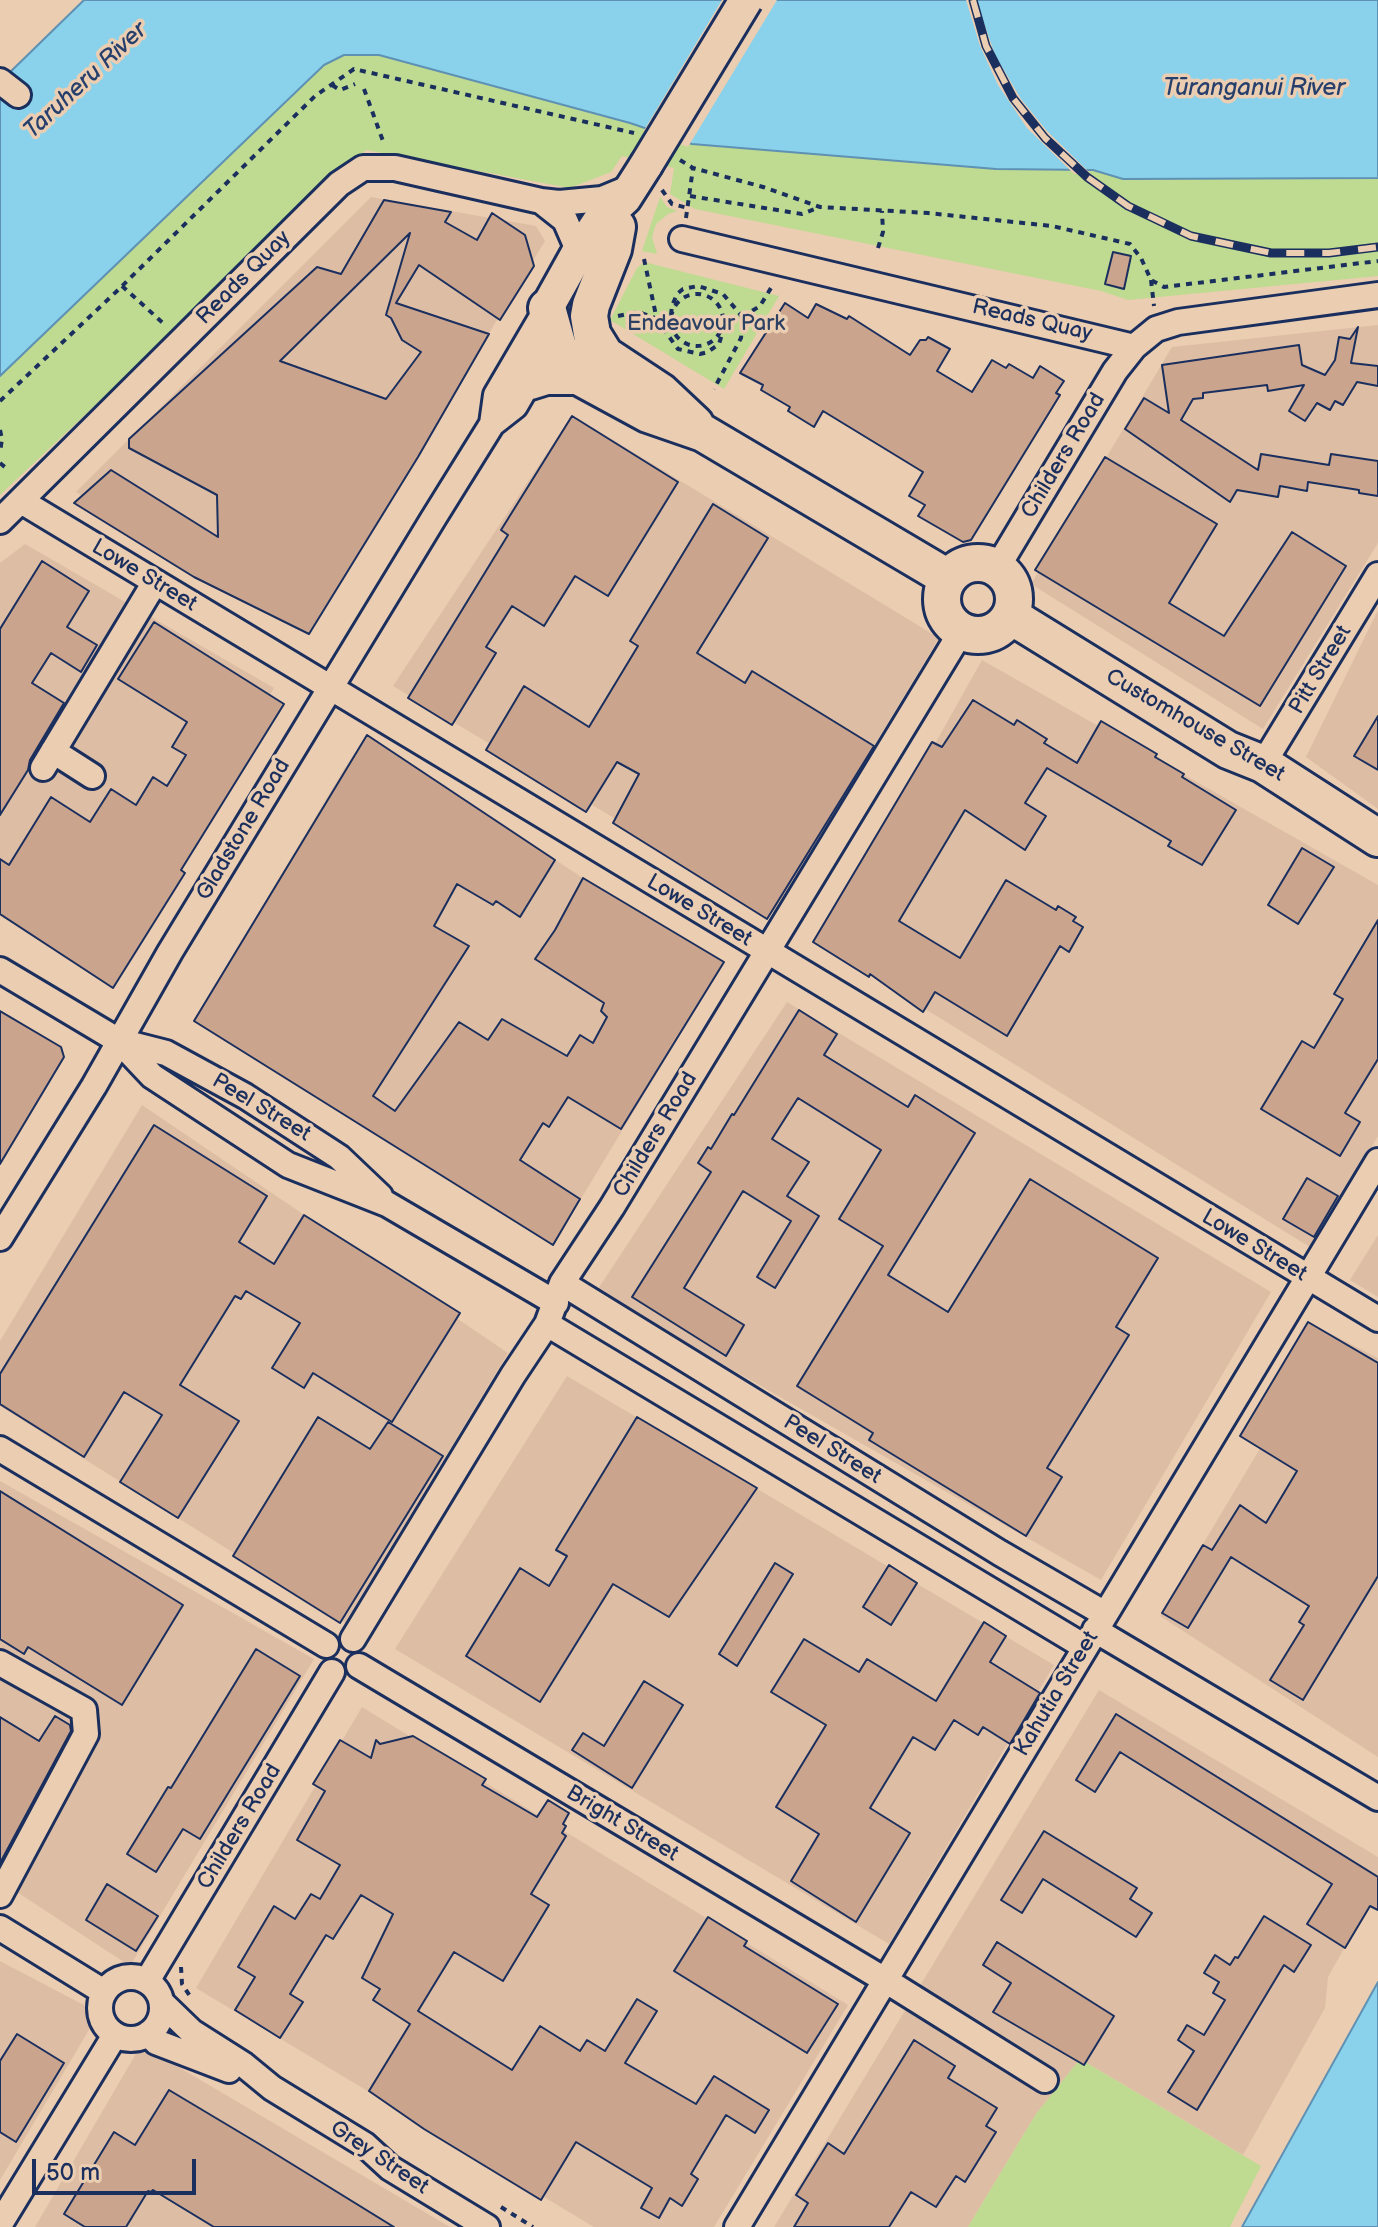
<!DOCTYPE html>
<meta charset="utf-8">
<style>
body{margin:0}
#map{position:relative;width:1378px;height:2227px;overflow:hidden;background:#ebcdb1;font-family:"Balsamiq Sans",sans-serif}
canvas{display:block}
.scale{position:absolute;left:32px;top:2159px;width:164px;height:36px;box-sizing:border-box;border:4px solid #1b2f5e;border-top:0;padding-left:10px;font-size:24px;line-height:28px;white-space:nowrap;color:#1b2f5e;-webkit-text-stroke:6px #ebcdb1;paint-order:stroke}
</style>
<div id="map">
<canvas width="1378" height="2227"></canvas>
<div class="scale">50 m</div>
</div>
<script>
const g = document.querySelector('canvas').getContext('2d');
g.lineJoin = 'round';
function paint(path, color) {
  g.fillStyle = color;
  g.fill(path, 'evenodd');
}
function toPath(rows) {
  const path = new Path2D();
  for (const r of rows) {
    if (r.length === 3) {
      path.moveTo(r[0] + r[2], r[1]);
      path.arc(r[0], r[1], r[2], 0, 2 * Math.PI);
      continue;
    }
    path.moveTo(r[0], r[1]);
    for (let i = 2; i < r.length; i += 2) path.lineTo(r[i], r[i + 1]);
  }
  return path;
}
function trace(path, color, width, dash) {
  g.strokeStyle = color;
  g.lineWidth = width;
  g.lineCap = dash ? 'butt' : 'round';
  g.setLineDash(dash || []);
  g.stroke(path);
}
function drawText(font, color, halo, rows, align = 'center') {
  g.font = font + ' "Balsamiq Sans",sans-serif';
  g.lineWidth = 7;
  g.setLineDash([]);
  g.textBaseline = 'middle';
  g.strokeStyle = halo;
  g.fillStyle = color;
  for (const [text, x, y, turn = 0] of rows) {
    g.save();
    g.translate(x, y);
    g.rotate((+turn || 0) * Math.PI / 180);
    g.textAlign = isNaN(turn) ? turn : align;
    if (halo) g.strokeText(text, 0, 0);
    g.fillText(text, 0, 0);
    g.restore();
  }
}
const built = toPath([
 [371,197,536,226,545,241,308,631,76,492],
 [1378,325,1378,543,1263,729,1031,584,1172,347],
 [572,415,939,638,773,913,393,686],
 [25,544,274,688,104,968,0,910,0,563],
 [1378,610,1378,809,1306,757],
 [982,660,1378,885,1378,1136,1313,1249,822,945],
 [370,738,583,878,724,962,553,1245,194,1021,344,769,364,739],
 [787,1002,1271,1292,1101,1580,596,1292],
 [142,1105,508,1353,345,1623,0,1406,0,1341],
 [1378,1235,1378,1297,1350,1280],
 [1329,1333,1378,1358,1378,1757,1160,1616],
 [567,1376,1054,1665,889,1944,395,1649],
 [0,1481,314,1659,130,1966,0,1881],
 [1099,1690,1378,1857,1378,1888,1328,1977,1325,2008,1243,2155,1080,2059,1036,2114,968,2227,774,2227],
 [362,1707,848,2005,714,2227,594,2227,196,1988],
 [0,1961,99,2013,0,2180],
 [141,2045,450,2227,35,2227]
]);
const green = toPath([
 [344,55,379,55,630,123,692,144,996,169,1093,170,1123,179,1378,178,1378,276,1128,300,1101,291,695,209,670,194,674,168,622,156,611,172,570,188,366,150,0,495,0,376,324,65],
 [660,197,667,207,677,211,668,214,656,224,652,237,657,254,642,251],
 [644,262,779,296,724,389,610,320,637,268],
 [1080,2059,1261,2166,1230,2227,968,2227,1036,2114]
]);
const water = toPath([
 [84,0,1378,0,1378,178,1123,179,1093,170,996,169,692,144,630,123,379,55,344,55,324,65,0,376,0,82,84,0],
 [1378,1982,1378,2227,1242,2227,1378,1982]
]);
const pier = toPath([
 [722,0,777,0,688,147,643,132],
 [966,0,976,0,995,55,1021,99,1047,131,1091,174,1074,174,1027,128,998,85,980,46]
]);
const building = toPath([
 [384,200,451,212,445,222,477,240,492,213,525,235,534,266,500,320,419,265,396,303,489,334,418,457,309,634,194,577,74,503,111,470,218,537,217,495,129,448,129,439,317,267,341,274,384,200],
 [410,233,386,315,391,318,402,340,421,352,386,399,280,361,410,233],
 [1113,252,1131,256,1124,289,1105,284,1113,252],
 [785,303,808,318,816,304,847,319,849,316,910,355,920,340,926,340,928,337,950,349,937,371,972,392,992,360,1006,368,1009,364,1033,378,1040,366,1064,381,1056,393,1060,395,971,540,963,542,918,516,925,505,909,496,923,472,823,411,814,427,788,411,790,407,761,390,763,385,740,373,785,303],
 [1358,327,1351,363,1378,366,1378,386,1357,382,1343,405,1335,401,1330,410,1317,403,1305,421,1289,411,1304,385,1268,391,1267,385,1203,393,1203,398,1193,399,1181,420,1258,470,1261,454,1329,465,1331,454,1378,461,1378,496,1359,493,1359,490,1308,482,1307,491,1280,486,1278,497,1237,490,1230,502,1125,429,1144,398,1169,413,1162,365,1299,345,1302,365,1325,375,1335,360,1339,337,1350,339,1358,327],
 [572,416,678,482,608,596,575,576,544,626,512,606,486,647,496,653,452,725,408,698,508,535,501,530,572,416],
 [1105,457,1217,524,1169,603,1224,636,1292,532,1346,566,1260,706,1035,570,1105,457],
 [713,504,768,538,697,653,745,683,752,671,874,746,767,919,613,823,639,774,617,762,586,812,486,750,524,686,589,727,638,646,630,641,713,504],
 [42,561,89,591,67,627,97,645,81,672,51,653,32,683,64,703,30,760,28,770,0,815,0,629,42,561],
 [154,622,284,704,181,870,185,873,113,988,0,914,0,859,9,865,51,797,90,822,111,789,136,805,153,777,167,786,186,755,172,747,187,722,118,679,154,622],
 [973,700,1014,725,1017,720,1047,739,1044,743,1077,763,1101,721,1157,754,1155,757,1184,774,1182,777,1236,810,1202,865,1168,846,1171,841,1047,768,1025,803,1046,816,1025,850,965,810,899,921,960,958,1006,880,1056,910,1058,906,1076,917,1073,921,1083,927,1069,952,1060,946,1007,1036,935,992,923,1012,870,974,869,977,813,942,932,742,942,747,973,700],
 [1378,716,1378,770,1354,756,1378,716],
 [367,735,555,860,520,917,496,901,493,905,457,884,434,926,469,946,373,1096,395,1111,459,1022,488,1040,502,1019,567,1056,580,1035,593,1043,607,1017,601,1011,604,1003,535,959,555,930,583,878,724,962,621,1129,568,1097,549,1127,543,1123,520,1160,580,1199,553,1245,194,1021,367,735],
 [1302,848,1334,867,1298,924,1268,905,1302,848],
 [1378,920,1378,1059,1345,1113,1360,1122,1340,1156,1261,1109,1302,1041,1314,1048,1343,999,1334,994,1378,920],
 [799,1010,837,1034,824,1055,908,1107,915,1095,975,1133,888,1275,948,1312,1030,1179,1158,1258,1116,1327,1129,1335,1047,1468,1062,1477,1026,1536,869,1440,873,1433,797,1386,883,1246,839,1219,881,1150,798,1098,772,1139,809,1162,787,1196,819,1216,775,1288,757,1277,791,1221,743,1191,684,1288,744,1325,726,1356,632,1297,711,1172,698,1163,708,1147,711,1149,732,1114,734,1115,799,1010],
 [0,1011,61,1047,64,1057,0,1164,0,1011],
 [154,1125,267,1196,239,1242,274,1264,304,1215,460,1313,392,1422,313,1373,304,1388,272,1368,300,1323,246,1291,241,1299,235,1296,180,1385,239,1421,178,1518,120,1482,162,1415,124,1392,84,1457,0,1404,0,1374,154,1125],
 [1307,1178,1338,1196,1314,1237,1283,1219,1307,1178],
 [1308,1322,1378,1363,1378,1576,1303,1700,1270,1680,1304,1625,1299,1622,1309,1606,1231,1557,1188,1628,1162,1613,1203,1545,1212,1550,1240,1505,1266,1523,1297,1471,1240,1436,1308,1322],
 [318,1417,370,1449,388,1422,443,1456,340,1623,233,1556,318,1417],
 [637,1417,757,1488,669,1617,613,1584,540,1702,466,1656,520,1568,549,1586,567,1556,556,1550,637,1417],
 [0,1491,183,1605,122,1705,28,1647,24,1654,0,1639,0,1491],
 [775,1563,793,1574,737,1666,719,1654,775,1563],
 [889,1565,917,1583,891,1625,863,1607,889,1565],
 [984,1622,1006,1636,990,1662,1040,1693,1010,1744,983,1727,978,1735,954,1720,935,1750,913,1737,870,1808,910,1833,856,1922,791,1881,819,1834,776,1807,826,1725,771,1692,804,1639,859,1672,867,1659,936,1701,984,1622],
 [256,1649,300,1676,200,1839,183,1829,156,1872,127,1854,168,1787,171,1788,256,1649],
 [644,1681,683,1705,632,1788,572,1750,583,1733,604,1746,644,1681],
 [1116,1714,1378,1877,1378,1910,1370,1906,1345,1948,1307,1924,1332,1884,1120,1752,1095,1792,1076,1780,1116,1714],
 [55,1716,70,1725,71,1731,0,1863,0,1717,39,1741,55,1716],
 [413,1736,486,1779,482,1785,537,1817,548,1800,569,1813,563,1824,566,1826,562,1833,566,1836,531,1894,549,1905,503,1981,454,1952,418,2011,512,2070,540,2026,580,2051,587,2040,605,2051,637,1999,657,2011,625,2063,696,2104,714,2076,769,2110,755,2133,726,2115,691,2174,698,2179,682,2206,670,2198,659,2218,641,2208,652,2188,576,2142,541,2200,424,2129,369,2091,410,2024,373,2000,380,1989,362,1978,393,1914,361,1895,333,1939,326,1935,290,1994,303,2002,280,2038,235,2010,255,1977,238,1967,274,1906,295,1919,311,1894,320,1899,340,1865,297,1840,325,1791,313,1784,340,1740,371,1758,376,1740,380,1744,413,1736],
 [1044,1831,1137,1888,1130,1899,1152,1913,1136,1937,1043,1879,1022,1913,1001,1900,1044,1831],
 [107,1884,158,1916,136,1951,86,1920,107,1884],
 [1264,1916,1311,1945,1294,1972,1284,1965,1197,2110,1168,2092,1194,2051,1178,2040,1187,2025,1204,2035,1225,2000,1213,1993,1219,1982,1204,1973,1215,1955,1230,1965,1235,1957,1238,1958,1264,1916],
 [708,1917,747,1941,744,1946,838,2004,807,2053,674,1971,708,1917],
 [997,1942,1114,2016,1084,2065,993,2012,1011,1983,983,1965,997,1942],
 [17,2034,64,2063,16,2142,0,2132,0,2061,17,2034],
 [914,2040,955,2066,948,2078,997,2108,986,2126,996,2132,965,2182,956,2176,936,2207,911,2192,889,2227,794,2227,808,2203,796,2195,828,2143,844,2154,914,2040],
 [169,2090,261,2145,394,2227,214,2227,153,2190,151,2192,148,2191,126,2227,85,2227,64,2214,114,2132,135,2145,169,2090]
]);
const path = toPath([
 [332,85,340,90,355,84],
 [364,89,383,141],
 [680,160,693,168,763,187,820,207,928,213,1052,226,1130,244,1141,258,1151,280,1164,287,1378,261],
 [662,190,672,204,688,208],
 [690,196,802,214,820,207],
 [686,218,693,168],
 [878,248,883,232,882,211],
 [644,259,657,320,678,349,700,354,708,352,719,344,723,331],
 [1151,280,1154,306],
 [122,286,163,323],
 [697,320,26],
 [671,315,672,306,677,294,683,289,698,286,723,294,740,314,743,321,741,338,714,389],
 [618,316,638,312,655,318],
 [742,317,760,306,771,288],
 [0,401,117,291,315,96,354,69,634,133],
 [0,430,2,439,0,452],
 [0,463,6,468],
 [181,1967,182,1984,190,1996],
 [501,2207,533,2227]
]);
const minor = toPath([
 [0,81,18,95],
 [541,201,565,220,575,243,576,256],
 [682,239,1134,347,1156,329,1178,322,1378,295],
 [492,424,496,395,547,308],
 [21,501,1378,1319],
 [0,521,339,184,363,168,395,168,541,201,559,203,602,199,631,187],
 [997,568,1115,371,1134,347],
 [53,751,92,776],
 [1263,764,1378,575],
 [43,768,155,582],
 [0,970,119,1041,166,1053,245,1096,339,1157,380,1196],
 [119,1041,152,1076,288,1165,387,1204,556,1303],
 [0,1238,94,1086,170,952,433,519,492,424,515,406,555,337],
 [562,1283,1000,1553,1105,1614],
 [547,1324,1085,1647],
 [0,1449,326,1645],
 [1095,1630,1378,1798],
 [353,1639,513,1375,547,1324,562,1283,612,1207,961,632],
 [0,1663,84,1710,86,1734,0,1895],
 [359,1666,885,1980,1045,2080],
 [0,1928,104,1992],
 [131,2008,31],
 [147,1981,332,1672],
 [162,2003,192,2032,244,2065,272,2088,365,2145,390,2168,487,2227],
 [149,2033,156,2042,229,2070],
 [0,2224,115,2035],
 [737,2227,1378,1161]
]);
const major = toPath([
 [547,308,576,256,598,223,625,198,646,165]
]);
const highway = toPath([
 [617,227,613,249,591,305,589,316,592,334,605,355,661,392,695,424],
 [547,308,558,347,578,376,648,414,703,433,948,578],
 [530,381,546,376,578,376],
 [978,599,36],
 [1011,616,1228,750,1263,764,1378,838]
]);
const rail = toPath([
 [973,0,986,46,1013,98,1045,138,1087,177,1128,206,1191,236,1271,253,1329,253,1378,247]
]);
const majorBridge = toPath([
 [646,165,746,0]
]);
const streetNames = [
 ["Reads Quay",244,278,-45],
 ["Reads Quay",1032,321,13],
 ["Childers Road",1064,456,-59],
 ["Lowe Street",144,576,31],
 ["Pitt Street",1321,670,-59],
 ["Customhouse Street",1195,726,30],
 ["Gladstone Road",244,830,-59],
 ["Lowe Street",699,911,31],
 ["Peel Street",261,1108,31],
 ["Childers Road",656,1135,-59],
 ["Lowe Street",1254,1246,31],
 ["Peel Street",832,1450,32],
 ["Kahutia Street",1057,1694,-59],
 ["Bright Street",622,1824,31],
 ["Childers Road",240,1827,-59],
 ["Grey Street",379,2158,34]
];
const parkNames = [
 ["Endeavour Park",706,324]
];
const waterNames = [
 ["Taruheru River",86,81,-43],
 ["Tūranganui River",1254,89]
];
paint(built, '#ddbea5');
paint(green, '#bfda91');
paint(water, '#8ad2eb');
trace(water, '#5e91b3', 2);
paint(pier, '#ebcdb1');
paint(building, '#caa48c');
trace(building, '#1b2f5e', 2);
trace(minor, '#1b2f5e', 30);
trace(major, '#1b2f5e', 38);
trace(highway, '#1b2f5e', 42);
trace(path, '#1b2f5e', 4, [6, 6]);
trace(minor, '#ebcdb1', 24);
trace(major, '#ebcdb1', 32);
trace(highway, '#ebcdb1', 36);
trace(rail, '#1b2f5e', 9);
trace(rail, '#ebcdb1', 6, [18]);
trace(majorBridge, '#1b2f5e', 38, []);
trace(majorBridge, '#ebcdb1', 32);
drawText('22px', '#1b2f5e', '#ebcdb1', streetNames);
drawText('22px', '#2b4063', '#ebcdb1', parkNames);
drawText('italic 24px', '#263f6c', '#ebcdb1', waterNames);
</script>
